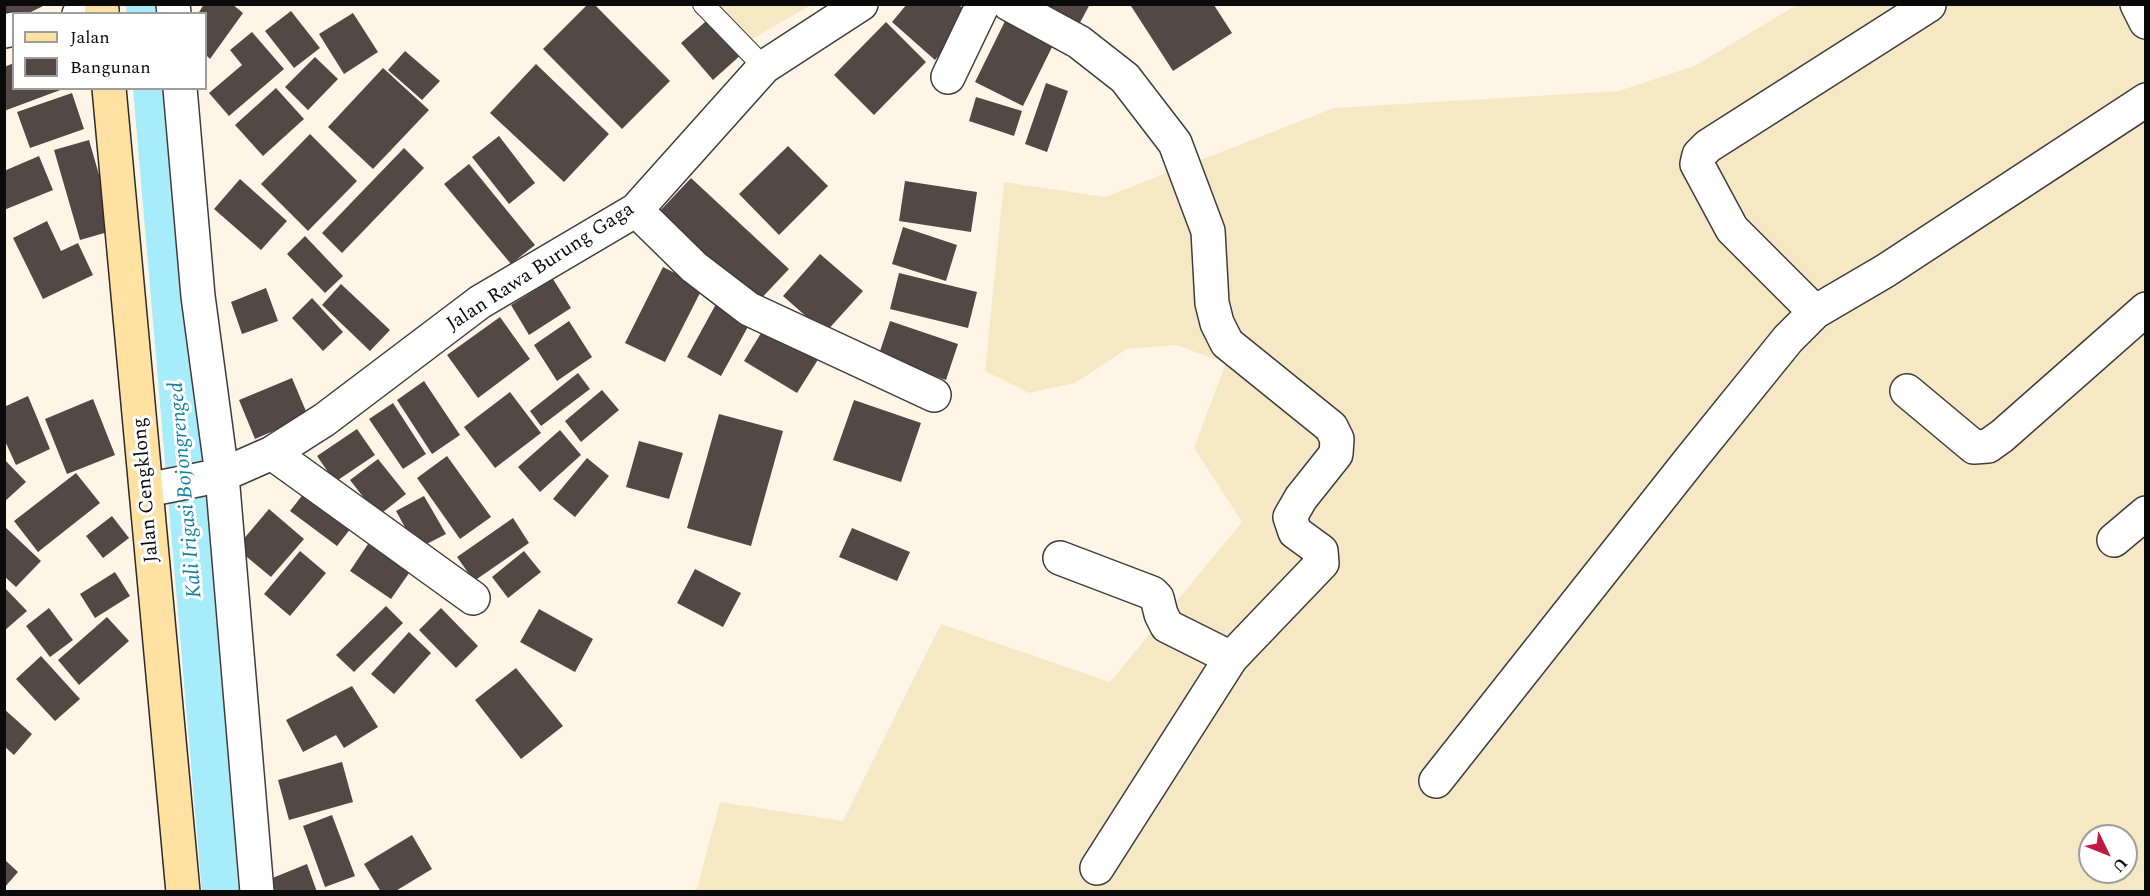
<!DOCTYPE html>
<style>
body{margin:0}
#map{position:relative;width:2150px;height:896px;overflow:hidden;background:#fff5e7;font-family:Spectral,serif}
canvas{display:block}
.frame{position:absolute;inset:0;border:6px solid #0a0a0a;pointer-events:none}
.legend{position:absolute;left:12px;top:12px;width:195px;height:78px;box-sizing:border-box;background:#fff;border:2px solid #9d9d9d;margin:0;padding:8px 10px;list-style:none;font-size:18px;color:#0a0a0a}
.legend li{display:flex;align-items:center;gap:12px;height:30px}
.legend b{width:30px;border:2px solid #9d9d9d}
.north{position:absolute;left:2078px;top:824px;width:60px;height:60px;box-sizing:border-box;background:#fff;border:2px solid #9d9d9d;border-radius:50%;rotate:133deg;font-size:16px;font-weight:700;line-height:24px;text-align:center;color:#0a0a0a}
.north::after{content:'';display:block;margin:auto;width:21px;height:27px;background:#c21a44;clip-path:polygon(50% 0,100% 100%,50% 72%,0 100%)}
</style>
<div id="map">
<canvas width="2150" height="896"></canvas>
<div class="frame"></div>
<ul class="legend">
<li><b style="height:8px;background:#ffe2a2"></b>Jalan</li>
<li><b style="height:16px;background:#534846"></b>Bangunan</li>
</ul>
<div class="north">U</div>
</div>
<script>
const g = document.querySelector('canvas').getContext('2d');
g.lineJoin = 'round';
function paint(path, color) {
  g.fillStyle = color;
  g.fill(path, 'evenodd');
}
function toPath(rows) {
  const path = new Path2D();
  for (const r of rows) {
    path.moveTo(r[0], r[1]);
    for (let i = 2; i < r.length; i += 2) path.lineTo(r[i], r[i + 1]);
  }
  return path;
}
function trace(path, color, width, dash) {
  g.strokeStyle = color;
  g.lineWidth = width;
  g.lineCap = dash ? 'butt' : 'round';
  g.setLineDash(dash || []);
  g.stroke(path);
}
function drawText(font, color, halo, rows, align = 'center') {
  g.font = font + ' Spectral,serif';
  g.lineWidth = 6;
  g.setLineDash([]);
  g.textBaseline = 'middle';
  g.strokeStyle = halo;
  g.fillStyle = color;
  for (const [text, x, y, turn = 0] of rows) {
    g.save();
    g.translate(x, y);
    g.rotate((+turn || 0) * Math.PI / 180);
    g.textAlign = isNaN(turn) ? turn : align;
    if (halo) g.strokeText(text, 0, 0);
    g.fillText(text, 0, 0);
    g.restore();
  }
}
const farmland = toPath([
 [693,5,811,5,738,47],
 [1797,5,2145,5,2145,891,696,892,720,802,843,821,941,624,1110,682,1242,522,1194,448,1226,363,1176,345,1127,349,1075,383,1029,393,985,371,1004,182,1105,197,1334,108,1619,91,1694,66],
 [2090,836,2126,836,2126,872,2090,872]
]);
const canal = toPath([
 [145,4,146,14],
 [152,88,221,892]
]);
const building = toPath([
 [204,4,232,4,243,13,210,59,206,55,206,14,198,14],
 [588,4,594,4,670,81,622,129,543,49],
 [907,4,958,4,972,17,935,60,892,22],
 [1024,4,1090,4,1075,32],
 [4,5,45,5,27,14,14,14,4,24],
 [1134,5,1214,5,1232,33,1173,71,1131,6],
 [291,11,320,48,294,68,265,31],
 [353,13,378,52,344,74,319,34],
 [1008,15,1056,39,1023,106,975,82],
 [712,16,743,53,713,80,681,43],
 [886,22,926,62,874,115,834,75],
 [252,32,284,69,229,116,209,93,242,65,230,50],
 [405,51,440,81,422,100,388,70],
 [315,57,338,79,308,110,285,87],
 [14,63,14,88,63,89,4,111,4,67],
 [536,64,609,134,564,182,490,113],
 [383,68,429,110,373,169,328,127],
 [1046,83,1068,91,1047,152,1025,144],
 [276,88,304,119,263,156,235,125],
 [72,93,84,129,30,148,17,112],
 [976,97,1022,111,1014,136,969,121],
 [310,134,357,181,308,231,261,184],
 [499,136,535,183,509,204,472,157],
 [89,140,115,230,80,240,54,150],
 [788,146,828,186,779,235,739,194],
 [404,148,424,168,342,253,322,233],
 [39,156,53,190,4,210,4,171],
 [469,164,535,245,511,264,444,184],
 [691,178,789,269,756,304,658,213],
 [240,179,287,221,261,250,214,209],
 [905,181,977,192,971,232,899,221],
 [47,221,61,251,78,243,93,275,43,299,13,238],
 [903,227,957,245,946,281,892,264],
 [305,236,343,276,325,293,287,254],
 [820,254,863,291,825,333,783,296],
 [663,267,703,287,665,362,625,343],
 [899,273,977,292,968,328,890,309],
 [553,279,571,308,529,335,511,305],
 [341,284,390,330,370,351,322,305],
 [266,288,278,321,242,334,231,302],
 [312,298,343,332,323,351,292,318],
 [716,304,750,323,721,376,687,357],
 [500,317,530,359,478,398,447,355],
 [569,321,592,357,557,381,534,345],
 [890,321,958,344,946,380,878,357],
 [766,325,819,358,797,393,744,361],
 [578,373,590,389,541,426,530,411],
 [292,378,308,416,255,439,239,400],
 [424,381,460,435,432,454,397,400],
 [602,390,619,410,581,442,565,421],
 [510,392,541,433,495,468,464,427],
 [28,396,50,449,16,465,4,439,4,407],
 [93,399,115,455,67,474,45,419],
 [854,400,921,423,901,482,833,460],
 [393,403,426,454,403,469,369,419],
 [719,414,783,431,751,546,687,528],
 [357,429,375,455,335,482,317,456],
 [560,430,581,455,540,492,518,467],
 [639,441,683,453,669,499,626,487],
 [447,456,491,517,460,539,417,478],
 [587,458,609,476,575,517,553,499],
 [4,459,26,482,4,502],
 [378,459,406,494,378,516,350,480],
 [76,473,100,503,38,552,14,521],
 [308,488,355,523,337,546,290,511],
 [424,496,446,534,417,549,396,511],
 [269,509,304,539,271,577,236,548],
 [112,516,129,538,103,558,86,536],
 [513,518,529,543,474,581,457,557],
 [4,526,41,561,16,587,4,576],
 [852,528,910,552,897,581,839,557],
 [372,538,414,566,391,599,350,571],
 [300,551,326,573,290,616,264,594],
 [524,551,541,572,508,598,492,577],
 [695,569,741,593,723,627,677,603],
 [115,572,130,596,95,618,80,594],
 [4,587,27,611,4,631],
 [386,606,403,623,354,672,336,655],
 [49,608,73,640,50,657,26,626],
 [441,608,478,646,456,668,419,630],
 [539,609,593,639,575,672,520,642],
 [107,617,129,641,79,685,58,660],
 [409,632,431,653,394,694,371,674],
 [41,656,80,699,55,721,16,679],
 [516,668,563,726,521,759,475,700],
 [352,686,378,727,344,748,336,735,303,752,286,720],
 [4,709,32,734,14,755,4,746],
 [342,762,353,802,289,820,278,780],
 [332,815,355,876,325,887,303,826],
 [412,835,432,869,394,892,381,892,364,864],
 [5,860,18,872,5,887],
 [307,864,317,892,269,892,265,881]
]);
const lane = toPath([
 [703,4,764,67]
]);
const street = toPath([
 [173,4,174,14],
 [1009,4,1079,42,1125,78,1175,143,1208,231,1212,303,1217,323,1227,343,1331,427,1337,439,1336,454,1301,498,1290,517,1295,532,1321,551,1322,563,1231,658,1097,868],
 [2137,4,2146,22],
 [79,14,102,10],
 [4,31,14,29],
 [948,77,983,4],
 [180,88,198,296,222,475,257,892],
 [636,210,694,267,749,309,934,395],
 [1815,312,1732,229,1697,164,1699,155,1708,146,1929,5],
 [1907,391,1974,447,1988,446,2002,436,2146,309],
 [272,453,473,598],
 [147,490,222,475,272,453,324,420,480,302,636,210,764,67,861,4],
 [2114,540,2146,513],
 [1060,558,1152,593,1157,598,1161,614,1167,626,1231,658],
 [1436,781,1690,460,1788,339,1815,312,1885,271,2146,100]
]);
const secondary = toPath([
 [101,4,102,14],
 [109,88,183,892]
]);
const streetNames = [
 ["Jalan Rawa Burung Gaga",541,268,-33],
 ["Jalan Cengklong",147,490,-95]
];
const waterNames = [
 ["Kali Irigasi Bojongrenged",187,490,-95]
];
paint(farmland, '#f6e8c5');
trace(canal, '#a7ecfa', 38);
paint(building, '#534846');
trace(lane, '#3d3d3d', 22);
trace(street, '#3d3d3d', 36);
trace(secondary, '#2c2c2c', 36);
trace(lane, '#fff', 20);
trace(street, '#fff', 33);
trace(secondary, '#ffe2a2', 33);
drawText('20px', '#0a0a0a', '#fff', streetNames);
drawText('italic 21px', '#0c7fa2', '#fff', waterNames);
</script>
